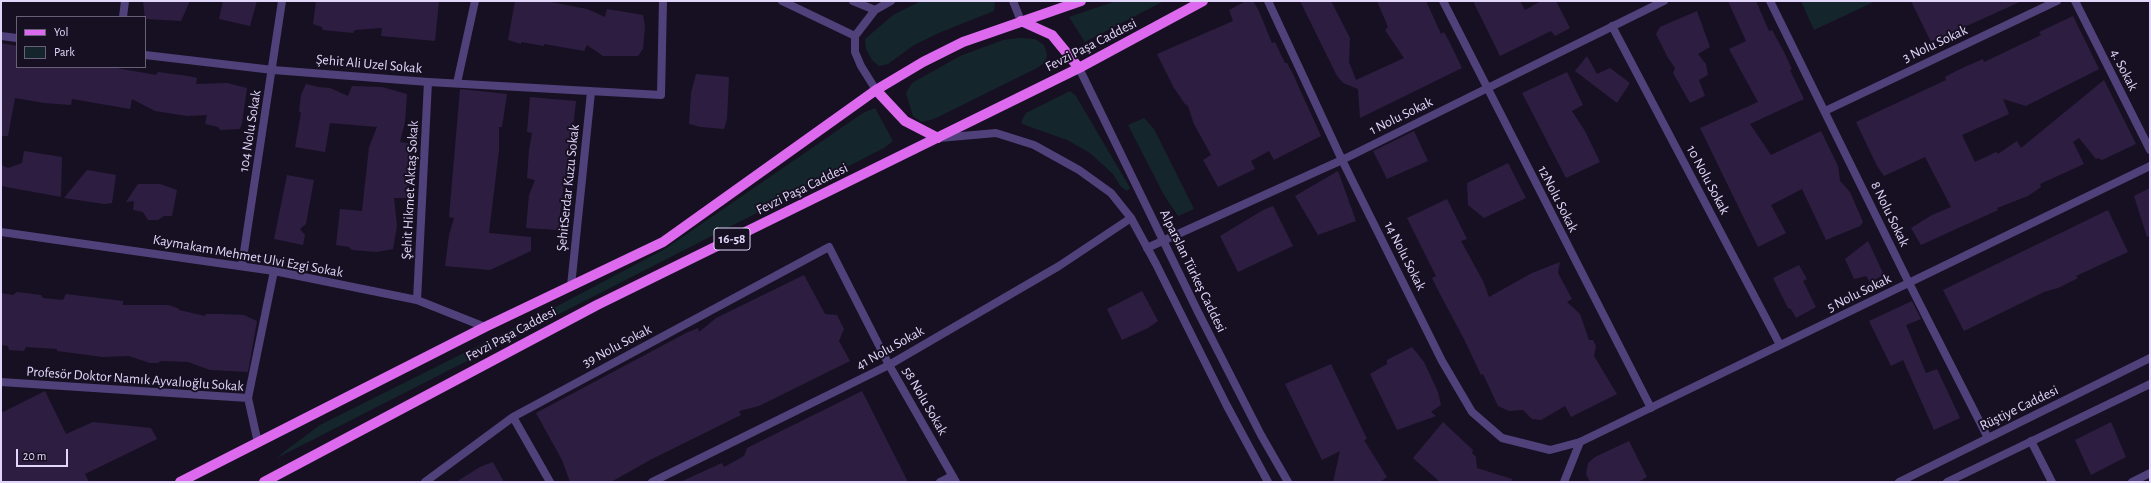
<!DOCTYPE html>
<meta charset="utf-8">
<style>
body{margin:0}
#map{position:relative;width:2151px;height:483px;overflow:hidden;background:#171022;font-family:"Alegreya Sans",sans-serif}
canvas{display:block}
.frame{position:absolute;inset:0;border:2px solid #e2d6fa;pointer-events:none}
.legend{position:absolute;left:16px;top:16px;width:130px;height:52px;box-sizing:border-box;background:#171022;border:1px solid #685f78;margin:0;padding:5px 7px;list-style:none;font-size:12px;color:#e2d6fa}
.legend li{display:flex;align-items:center;gap:8px;height:20px}
.legend b{width:20px;border:1px solid #685f78}
.scale{position:absolute;left:16px;top:449px;width:52px;height:18px;box-sizing:border-box;border:2px solid #e2d6fa;border-top:0;padding-left:5px;font-size:12px;line-height:14px;white-space:nowrap;color:#e2d6fa;-webkit-text-stroke:3px #171022;paint-order:stroke}
</style>
<div id="map">
<canvas width="2151" height="483"></canvas>
<div class="frame"></div>
<ul class="legend">
<li><b style="height:5px;background:#dc69ee"></b>Yol</li>
<li><b style="height:11px;background:#14262b"></b>Park</li>
</ul>
<div class="scale">20 m</div>
</div>
<script>
const g = document.querySelector('canvas').getContext('2d');
g.lineJoin = 'round';
function paint(path, color) {
  g.fillStyle = color;
  g.fill(path, 'evenodd');
}
function toPath(rows) {
  const path = new Path2D();
  for (const r of rows) {
    path.moveTo(r[0], r[1]);
    for (let i = 2; i < r.length; i += 2) path.lineTo(r[i], r[i + 1]);
  }
  return path;
}
function trace(path, color, width, dash) {
  g.strokeStyle = color;
  g.lineWidth = width;
  g.lineCap = dash ? 'butt' : 'round';
  g.setLineDash(dash || []);
  g.stroke(path);
}
function drawText(font, color, halo, rows, align = 'center') {
  g.font = font + ' "Alegreya Sans",sans-serif';
  g.lineWidth = 4;
  g.setLineDash([]);
  g.textBaseline = 'middle';
  g.strokeStyle = halo;
  g.fillStyle = color;
  for (const [text, x, y, turn = 0] of rows) {
    g.save();
    g.translate(x, y);
    g.rotate((+turn || 0) * Math.PI / 180);
    g.textAlign = isNaN(turn) ? turn : align;
    if (halo) g.strokeText(text, 0, 0);
    g.fillText(text, 0, 0);
    g.restore();
  }
}
const green = toPath([
 [921,1,995,1,994,11,941,32,914,45,888,64,879,66,872,60,866,49,865,39,893,15],
 [1116,1,1164,1,1085,42,1069,17],
 [1801,1,1876,1,1814,30],
 [1018,38,1035,39,1044,45,1047,54,1046,62,1037,68,934,119,922,122,913,116,906,93,912,83,960,56,1003,40],
 [1070,91,1076,96,1130,188,1127,191,1121,187,1113,174,1090,153,1067,140,1022,124,1022,120,1026,113],
 [875,108,893,141,884,148,277,458,285,451,320,425,548,311,665,249,863,113],
 [1144,118,1154,129,1194,209,1178,216,1164,195,1128,125]
]);
const building = toPath([
 [143,1,190,1,181,21,145,19],
 [223,1,257,1,250,26,219,19],
 [316,1,439,1,435,41,381,36,382,28,355,30,353,33,323,30,322,27,313,24],
 [515,1,546,1,587,9,605,17,607,9,643,15,645,26,643,49,638,56,603,56,587,45,584,51,544,44,544,46,521,42,521,44,508,40],
 [1246,1,1253,1,1258,9,1272,43,1275,42,1285,63,1287,63,1292,72,1321,136,1274,160,1269,151,1251,161,1255,169,1218,187,1203,160,1211,155,1194,124,1188,106,1185,104,1174,88,1157,54,1233,21,1229,10],
 [1300,1,1331,1,1350,38,1349,62,1356,80,1404,58,1385,30,1388,27,1377,1,1426,1,1441,34,1444,32,1449,41,1462,68,1360,118,1358,89,1343,83,1337,76],
 [1473,1,1520,1,1525,10,1541,1,1556,1,1570,28,1555,36,1551,31,1500,56],
 [1728,1,1756,1,1769,31,1772,30,1784,52,1792,69,1790,70,1804,99,1750,124,1771,155,1821,131,1838,166,1840,181,1850,192,1863,222,1860,226,1826,240,1802,189,1771,205,1786,233,1758,247,1700,128,1758,102,1729,49,1746,41],
 [1911,1,2022,1,1931,42],
 [1697,11,1710,47,1698,54,1706,64,1708,75,1699,80,1705,96,1690,103,1673,73,1675,68,1668,58,1656,34,1660,27],
 [2073,16,2099,69,2026,106,2003,99,2009,114,1962,135,1975,162,1996,152,1998,154,2017,141,2021,148,2104,80,2136,144,2102,160,2098,158,2096,159,2079,138,2073,142,2084,164,2040,184,2041,187,2028,196,1997,208,1998,210,1921,245,1911,228,1932,215,1951,207,1925,157,1884,176,1877,166,1856,122,1946,80,1945,77,1958,70,1983,59,1984,62,2041,35,2039,32],
 [1,43,17,46,17,67,111,67,156,75,158,72,188,76,197,78,196,84,227,83,247,88,242,123,240,129,220,130,218,127,205,124,207,115,187,116,155,111,132,99,130,109,72,99,71,105,44,103,15,98,8,136,1,136],
 [1587,56,1597,74,1610,68,1630,83,1617,103,1575,71],
 [1567,72,1583,105,1572,111,1585,131,1600,162,1566,178,1522,93],
 [696,74,729,77,727,119,724,129,701,127,689,124,691,93],
 [306,84,318,87,330,88,348,96,352,86,382,87,407,94,405,122,400,142,413,144,408,198,394,198,397,226,393,249,377,252,352,250,349,247,336,245,340,209,362,211,369,147,377,127,330,123,325,152,295,147,301,113,299,111,301,95],
 [460,89,507,94,502,127,499,127,499,150,489,233,531,237,531,251,490,270,445,266,449,235,454,218,449,217],
 [530,97,576,101,568,171,566,183,564,183,558,230,526,228,529,195,535,180,527,178,529,150,532,133,527,132],
 [1414,131,1428,161,1387,179,1373,151],
 [24,151,62,157,61,197,1,186,1,165,8,168,22,163],
 [1508,163,1526,198,1484,218,1468,205,1467,183],
 [87,170,116,175,112,203,104,204,64,198],
 [1338,171,1356,221,1318,235,1295,196],
 [287,175,314,180,306,224,300,229,305,235,303,245,274,239],
 [138,184,160,184,177,190,172,216,164,216,158,220,148,220,143,212,133,210,134,201,126,202],
 [2150,188,2150,236,2147,237,2134,196],
 [1447,199,1467,239,1461,241,1483,281,1489,297,1532,273,1560,262,1558,273,1572,299,1567,302,1580,314,1589,340,1593,340,1596,346,1594,356,1617,394,1571,417,1565,406,1541,420,1532,419,1523,410,1509,411,1498,406,1483,374,1481,375,1464,339,1441,296,1432,278,1436,276,1407,218],
 [1273,206,1293,246,1238,272,1220,236,1263,210],
 [2108,210,2128,252,2076,276,2078,278,2058,288,2044,292,1964,331,1943,290],
 [1868,241,1884,275,1870,282,1866,276,1854,279,1845,259],
 [1799,265,1807,279,1803,281,1816,307,1796,318,1791,309,1788,308,1773,278],
 [804,275,825,314,837,315,844,329,839,341,850,361,759,406,739,411,741,415,652,459,611,482,570,482,562,460,536,413,686,333,698,328,699,332,716,318],
 [1142,291,1158,321,1148,328,1122,340,1107,309],
 [17,292,41,295,43,298,63,300,66,294,123,301,123,305,168,305,178,308,179,310,205,316,206,314,219,314,244,315,257,321,248,372,210,370,188,362,161,361,158,363,150,363,129,356,103,357,57,351,57,349,26,347,24,351,9,350,8,346,1,345,1,293,13,295],
 [1912,301,1921,319,1906,325,1926,373,1937,369,1960,418,1934,430,1903,360,1891,366,1869,321],
 [1412,347,1424,362,1438,392,1441,405,1431,412,1436,416,1397,430,1370,374,1387,364,1387,360],
 [1331,364,1367,439,1364,440,1387,477,1380,482,1333,482,1340,451,1322,460,1285,384],
 [45,391,66,434,93,422,151,428,157,439,85,474,89,482,1,482,1,413],
 [862,391,908,482,680,482,722,463,724,467,744,456,747,448],
 [1443,422,1473,450,1472,453,1476,457,1477,468,1512,479,1511,482,1440,482,1413,458],
 [2111,422,2126,457,2091,475,2075,440],
 [1629,441,1647,477,1638,482,1590,482,1586,474,1588,463,1595,457],
 [493,462,504,482,456,482,480,467]
]);
const minor = toPath([
 [1268,1,1342,160,1442,361,1472,412,1502,438,1550,450,1580,442,2150,166],
 [1443,1,1651,408],
 [2075,1,2150,150],
 [123,17,125,1],
 [1612,26,1780,345],
 [457,83,475,1],
 [1825,111,2057,1],
 [1,232,274,271,417,300,485,327],
 [1147,248,1342,160,1664,1],
 [242,265,282,1],
 [571,286,591,92],
 [417,300,428,82],
 [1,382,248,398,258,443],
 [248,398,274,271],
 [513,417,550,482],
 [2031,441,2052,482],
 [425,482,513,417,829,247,889,365,956,482],
 [652,482,889,365,1059,266,1131,218],
 [940,482,952,476],
 [1564,482,1580,442],
 [2132,482,2150,473]
]);
const tertiary = toPath([
 [782,1,855,36],
 [853,1,875,10],
 [1013,1,1021,21],
 [1770,1,1909,283,1988,438],
 [1,36,17,38],
 [145,55,273,70,428,82,661,95,663,1],
 [1079,68,1198,312,1261,435,1288,482],
 [876,90,861,66,855,52,855,36,875,10,891,1],
 [939,138,996,133,1034,145,1079,170,1111,193,1131,218,1156,264,1227,406,1268,482],
 [1899,482,2150,358],
 [1947,482,2150,384]
]);
const primary = toPath([
 [1021,21,1052,35,1079,68],
 [876,90,905,121,938,138],
 [180,482,485,327,663,242,876,90,923,62,963,42,1081,1],
 [264,482,597,305,1079,68,1203,1]
]);
const shields = [
 [732,239,36]
];
const shieldNames = [
 ["16-58",732,239]
];
const streetNames = [
 ["3 Nolu Sokak",1935,44,-25],
 ["Fevzi Paşa Caddesi",1091,45,-27],
 ["Şehit Ali Uzel Sokak",369,64,5],
 ["4. Sokak",2124,70,63],
 ["1 Nolu Sokak",1401,116,-26],
 ["104 Nolu Sokak",250,131,-81],
 ["10 Nolu Sokak",1708,180,62],
 ["ŞehitSerdar Kuzu Sokak",568,188,-84],
 ["Fevzi Paşa Caddesi",802,189,-26],
 ["Şehit Hikmet Aktaş Sokak",410,190,-87],
 ["12Nolu Sokak",1558,199,63],
 ["8 Nolu Sokak",1890,214,64],
 ["Kaymakam Mehmet Ulvi Ezgi Sokak",248,256,10],
 ["14 Nolu Sokak",1405,256,63],
 ["Alparslan Türkeş Caddesi",1193,271,64],
 ["5 Nolu Sokak",1859,293,-26],
 ["Fevzi Paşa Caddesi",511,334,-28],
 ["39 Nolu Sokak",617,346,-28],
 ["41 Nolu Sokak",890,348,-29],
 ["Profesör Doktor Namık Ayvalıoğlu Sokak",135,379,4],
 ["58 Nolu Sokak",925,401,60],
 ["Rüştiye Caddesi",2019,408,-26]
];
paint(green, '#14262b');
paint(building, '#2d1e41');
trace(minor, '#51417b', 8);
trace(tertiary, '#51417b', 8);
trace(primary, '#dc69ee', 10);
for (const [x, y, w] of shields) {
  const box = new Path2D();
  box.roundRect(x - w / 2, y - 11, w, 22, 3);
  g.fillStyle = '#171022';
  g.fill(box);
  trace(box, '#e2d6fa', 1);
}
drawText('bold 13px', '#e2d6fa', null, shieldNames);
drawText('14px', '#e2d6fa', '#171022', streetNames);
</script>
